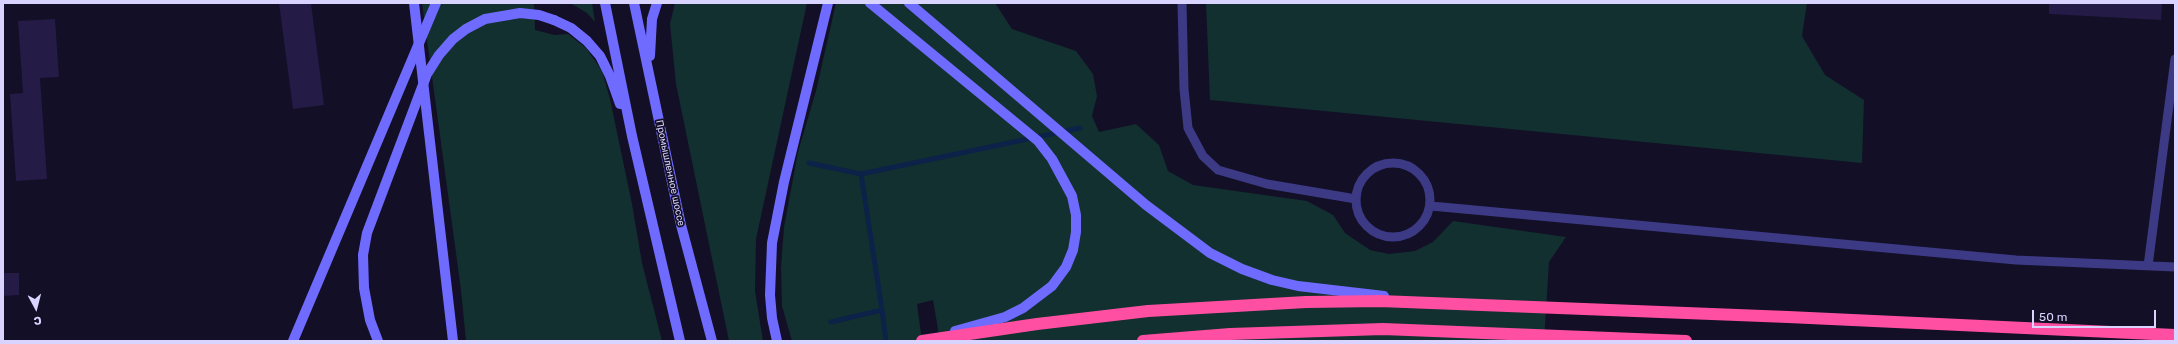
<!DOCTYPE html>
<meta charset="utf-8">
<style>
body{margin:0}
#map{position:relative;width:2178px;height:344px;overflow:hidden;background:#130f26;font-family:Rubik,sans-serif}
canvas{display:block}
.frame{position:absolute;inset:0;border:4px solid #d9d4ff;pointer-events:none}
.north{position:absolute;left:16px;top:288px;width:40px;height:40px;-webkit-text-stroke:3px #130f26;paint-order:stroke;rotate:173deg;font-size:11px;font-weight:700;line-height:16px;text-align:center;color:#d9d4ff}
.north::after{content:'';display:block;margin:auto;width:14px;height:18px;background:#d9d4ff;clip-path:polygon(50% 0,100% 100%,50% 72%,0 100%)}
.scale{position:absolute;left:2032px;top:310px;width:124px;height:18px;box-sizing:border-box;border:2px solid #d9d4ff;border-top:0;padding-left:5px;font-size:12px;line-height:14px;white-space:nowrap;color:#d9d4ff;-webkit-text-stroke:3px #130f26;paint-order:stroke}
</style>
<div id="map">
<canvas width="2178" height="344"></canvas>
<div class="frame"></div>
<div class="north">С</div>
<div class="scale">50 m</div>
</div>
<script>
const g = document.querySelector('canvas').getContext('2d');
g.lineJoin = 'round';
function paint(path, color) {
  g.fillStyle = color;
  g.fill(path, 'evenodd');
}
function toPath(rows) {
  const path = new Path2D();
  for (const r of rows) {
    if (r.length === 3) {
      path.moveTo(r[0] + r[2], r[1]);
      path.arc(r[0], r[1], r[2], 0, 2 * Math.PI);
      continue;
    }
    path.moveTo(r[0], r[1]);
    for (let i = 2; i < r.length; i += 2) path.lineTo(r[i], r[i + 1]);
  }
  return path;
}
function trace(path, color, width, dash) {
  g.strokeStyle = color;
  g.lineWidth = width;
  g.lineCap = dash ? 'butt' : 'round';
  g.setLineDash(dash || []);
  g.stroke(path);
}
function drawText(font, color, halo, rows, align = 'center') {
  g.font = font + ' Rubik,sans-serif';
  g.lineWidth = 3.5;
  g.setLineDash([]);
  g.textBaseline = 'middle';
  g.strokeStyle = halo;
  g.fillStyle = color;
  for (const [text, x, y, turn = 0] of rows) {
    g.save();
    g.translate(x, y);
    g.rotate((+turn || 0) * Math.PI / 180);
    g.textAlign = isNaN(turn) ? turn : align;
    if (halo) g.strokeText(text, 0, 0);
    g.fillText(text, 0, 0);
    g.restore();
  }
}
const green = toPath([
 [422,3,534,3,535,30,555,35,568,34,586,48,602,71,610,99,632,204,642,263,662,341,466,341,461,290],
 [570,3,592,3,595,22,587,13],
 [675,3,807,3,756,239,755,291,763,341,729,341,676,84,670,24],
 [836,3,995,3,1012,29,1076,51,1093,74,1097,96,1092,116,1099,132,1136,124,1159,145,1168,171,1193,185,1307,201,1333,215,1345,233,1370,250,1389,254,1415,251,1433,242,1453,221,1566,237,1549,262,1544,341,940,341,933,300,917,304,922,341,792,341,782,306,781,267,784,227,798,152,816,91],
 [1206,3,1807,3,1802,36,1825,75,1864,100,1862,163,1210,100]
]);
const stream = toPath([
 [809,163,861,174,1080,128],
 [882,310,886,341],
 [831,322,882,310,861,174]
]);
const building = toPath([
 [279,3,311,3,324,105,293,109],
 [2049,3,2162,3,2161,20,2049,14],
 [55,19,59,77,40,78,47,179,16,181,10,94,23,93,18,21],
 [3,273,19,273,19,295,3,296]
]);
const lane = toPath([
 [1182,3,1184,89,1188,128,1203,156,1218,170,1267,184,1356,199],
 [1393,200,37],
 [1431,206,2016,260,2175,267],
 [2148,266,2175,59]
]);
const secondary = toPath([
 [414,3,453,341],
 [605,3,632,136,680,341],
 [634,3,681,225,712,341],
 [870,3,1038,141,1052,159,1072,196,1076,215,1076,232,1073,250,1066,267,1052,286,1023,308,1005,317,955,331],
 [909,3,1146,205,1210,253,1242,269,1272,280,1298,286,1384,296],
 [554,20,571,28,587,41,600,56,610,76,620,104],
 [650,56,652,19,657,3],
 [777,341,772,318,770,295,772,243,784,182,828,3]
]);
const highway = toPath([
 [922,341,1037,324,1148,311,1306,302,1380,301,1788,317,2175,335],
 [1143,341,1230,334,1383,329,1686,341]
]);
const secondaryBridge = toPath([
 [293,341,436,3],
 [378,341,370,320,364,288,363,255,367,233,427,74,439,55,453,39,466,29,485,19,520,13,539,15,554,20]
]);
const streetNames = [
 ["Промышленное шоссе",670,173,78]
];
paint(green, '#12302f');
trace(stream, '#0c2248', 5);
paint(building, '#241b47');
trace(lane, '#3d3a85', 9);
trace(secondary, '#6f6bff', 10);
trace(highway, '#ff4fa3', 12);
trace(secondaryBridge, '#6f6bff', 10);
drawText('10px', '#d9d4ff', '#130f26', streetNames);
</script>
